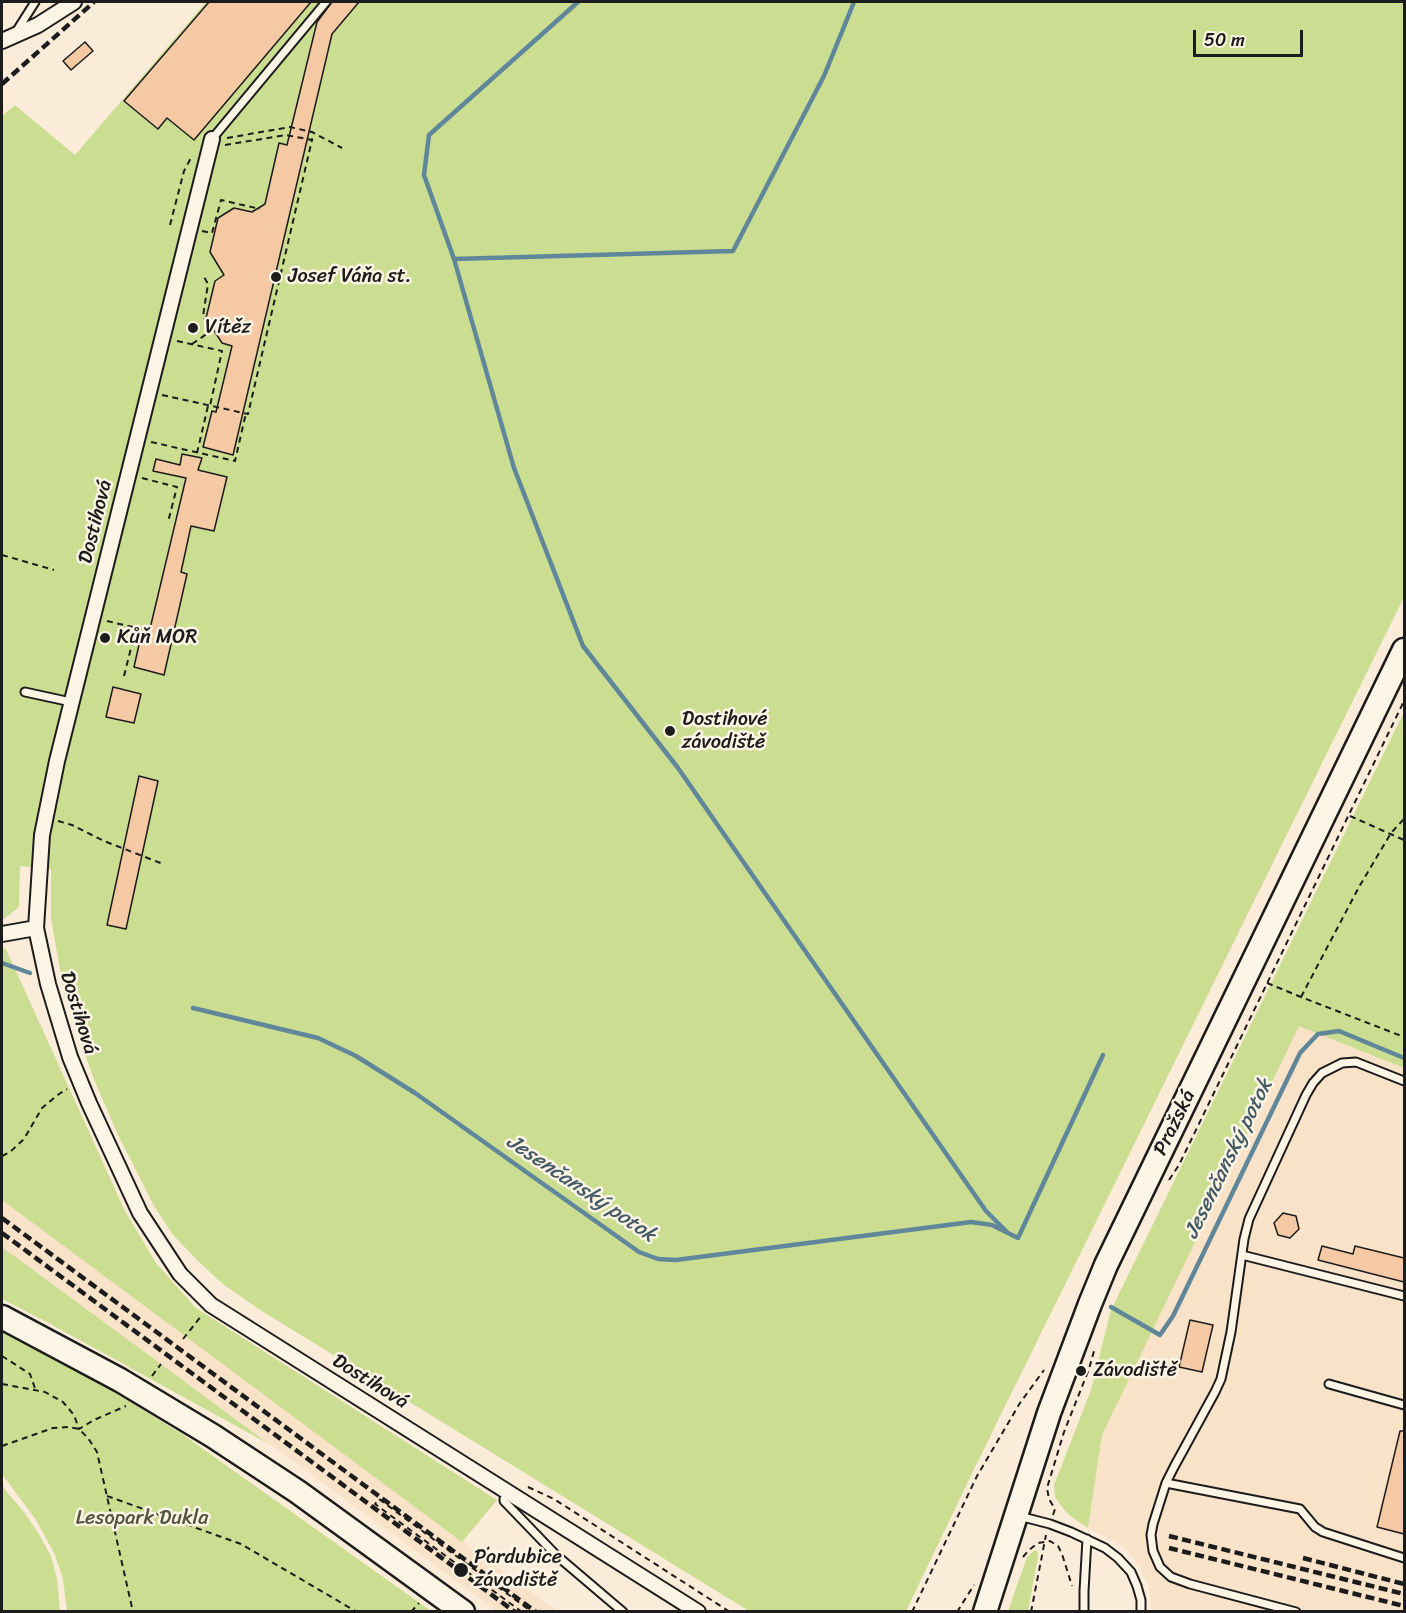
<!DOCTYPE html>
<meta charset="utf-8">
<style>
body{margin:0}
#map{position:relative;width:1406px;height:1613px;overflow:hidden;background:#faecd8;font-family:Sriracha,sans-serif}
canvas{display:block}
.frame{position:absolute;inset:0;border:3px solid #1c1c1c;pointer-events:none}
.scale{position:absolute;left:1193px;top:30px;width:110px;height:27px;box-sizing:border-box;border:3px solid #1c1c1c;border-top:0;padding-left:8px;font-size:18px;line-height:21px;white-space:nowrap;color:#1c1c1c;-webkit-text-stroke:4px #fcf5e5;paint-order:stroke}
</style>
<div id="map">
<canvas width="1406" height="1613"></canvas>
<div class="frame"></div>
<div class="scale">50 m</div>
</div>
<script>
const g = document.querySelector('canvas').getContext('2d');
g.lineJoin = 'round';
function paint(path, color) {
  g.fillStyle = color;
  g.fill(path, 'evenodd');
}
function toPath(rows) {
  const path = new Path2D();
  for (const r of rows) {
    path.moveTo(r[0], r[1]);
    for (let i = 2; i < r.length; i += 2) path.lineTo(r[i], r[i + 1]);
  }
  return path;
}
function trace(path, color, width, dash) {
  g.strokeStyle = color;
  g.lineWidth = width;
  g.lineCap = dash ? 'butt' : 'round';
  g.setLineDash(dash || []);
  g.stroke(path);
}
function drawText(font, color, halo, rows, align = 'center') {
  g.font = font + ' Sriracha,sans-serif';
  g.lineWidth = 5;
  g.setLineDash([]);
  g.textBaseline = 'middle';
  g.strokeStyle = halo;
  g.fillStyle = color;
  for (const [text, x, y, turn = 0] of rows) {
    g.save();
    g.translate(x, y);
    g.rotate((+turn || 0) * Math.PI / 180);
    g.textAlign = isNaN(turn) ? turn : align;
    if (halo) g.strokeText(text, 0, 0);
    g.fillText(text, 0, 0);
    g.restore();
  }
}
const built = toPath([
 [1299,1025,1404,1068,1404,1611,1151,1611,1149,1585,1134,1558,1123,1546,1117,1542,1088,1528,1102,1435,1189,1251],
 [2,1200,557,1611,497,1611,2,1247]
]);
const green = toPath([
 [206,2,1404,2,1404,597,977,1463,906,1611,749,1611,257,1308,223,1284,199,1262,173,1235,154,1206,118,1135,93,1077,64,993,51,918,51,869,20,866,19,907,4,919,2,919,2,116,15,105,75,155],
 [1404,712,1404,1068,1299,1026,1102,1435,1088,1528,1069,1515,1062,1507,1055,1497,1054,1485,1091,1390,1111,1310],
 [2,948,6,949,125,1211,156,1263,196,1308,497,1500,462,1542,2,1200],
 [2,1247,161,1364,269,1444,45,1321,2,1299],
 [2,1331,83,1373,182,1434,431,1611,67,1611,63,1579,55,1555,36,1520,2,1474],
 [2,1486,24,1512,39,1534,51,1556,57,1579,60,1611,2,1611],
 [1035,1550,1038,1552,1038,1556,1028,1611,1008,1611,1027,1557]
]);
const stream = toPath([
 [578,2,429,135,424,175,454,259,514,468,583,646,678,768,986,1211,1008,1233],
 [454,259,733,251,824,76,854,2],
 [2,963,30,973],
 [193,1008,318,1038,356,1056,415,1093,639,1252,658,1259,676,1260,971,1222,992,1225,1018,1238,1103,1055],
 [1111,1307,1160,1335,1173,1316,1300,1053,1318,1034,1339,1031,1404,1058]
]);
const building = toPath([
 [209,2,311,2,194,140,167,118,158,129,124,101,209,2],
 [332,2,359,2,332,34,233,455,203,447,212,411,216,412,232,346,222,343,206,318,215,281,224,275,210,252,218,218,234,208,252,212,265,204,279,143,287,145,317,22,332,2],
 [85,42,93,51,71,70,63,61,85,42],
 [182,454,202,458,198,470,227,477,214,531,191,526,181,572,187,574,164,675,134,667,141,636,148,637,186,478,153,471,156,459,180,465,182,454],
 [113,687,141,694,134,723,106,717,113,687],
 [139,776,158,781,126,929,107,925,139,776],
 [1283,1213,1296,1216,1299,1229,1290,1238,1278,1235,1274,1223,1283,1213],
 [1322,1246,1353,1254,1355,1246,1404,1258,1404,1282,1318,1260,1322,1246],
 [1190,1320,1213,1325,1202,1372,1179,1367,1190,1320],
 [1400,1431,1404,1431,1404,1534,1377,1527,1400,1431]
]);
const path = toPath([
 [227,138,290,127,312,132,342,148],
 [225,145,286,135,312,140,314,133],
 [170,225,184,171,192,156],
 [202,231,212,233,221,200,260,209],
 [177,341,222,351,210,406],
 [192,344,211,331,203,316,208,284,204,277],
 [162,395,248,414,312,140],
 [151,442,235,461,246,413],
 [197,453,208,406],
 [142,478,177,487,168,522],
 [2,555,54,570],
 [107,621,145,630],
 [124,676,136,628],
 [1350,816,1404,840],
 [58,821,72,825,104,841,163,864],
 [1267,983,1301,997,1404,1037],
 [1301,997,1359,887,1391,833,1404,819],
 [2,1156,10,1152,24,1139,42,1108,59,1094,67,1089],
 [1169,1180,1179,1165,1404,701],
 [183,1339,202,1315],
 [2,1356,30,1374,36,1391],
 [152,1376,161,1364],
 [2,1384,45,1392,63,1402,74,1415,79,1429,94,1420,126,1406],
 [2,1446,53,1428,69,1427,79,1429,88,1438,97,1452,133,1612],
 [528,1487,554,1499,730,1612],
 [107,1496,241,1544,357,1612],
 [1053,1515,1055,1509,1049,1499,1047,1488,1064,1432,1089,1369,1094,1351],
 [1023,1557,1029,1550,1038,1543,1050,1541,1058,1546,1062,1554,1072,1586],
 [474,1569,489,1547],
 [411,1612,419,1603],
 [522,1612,375,1504,379,1499,532,1612],
 [912,1612,977,1476,1020,1403,1044,1370],
 [957,1612,974,1585],
 [1031,1612,1046,1535]
]);
const lane = toPath([
 [16,32,35,2],
 [212,139,326,2],
 [25,692,71,702],
 [1242,1255,1404,1296],
 [1329,1384,1404,1405],
 [1166,1483,1300,1509,1315,1527,1323,1532,1404,1558],
 [504,1499,504,1501,556,1555,623,1612],
 [1019,1516,1050,1524,1071,1532,1105,1548,1118,1558,1131,1572,1137,1586,1141,1600,1141,1612],
 [1084,1612,1084,1591,1087,1539],
 [1296,1612,1190,1584,1171,1577,1160,1567,1153,1551,1151,1535,1153,1524,1166,1483,1174,1467,1215,1392,1221,1379,1231,1332,1244,1239,1249,1219,1306,1095,1313,1083,1322,1073,1342,1063,1356,1062,1404,1081]
]);
const street = toPath([
 [2,41,38,25,74,2],
 [212,139,57,761,42,835,36,928,48,984,70,1057,89,1103,140,1213,180,1274,211,1305,698,1612],
 [2,934,36,928]
]);
const primary = toPath([
 [2,1317,120,1380,213,1436,298,1492,463,1612],
 [985,1612,1049,1413,1090,1304,1106,1265,1404,650]
]);
const rail = toPath([
 [2,84,94,2],
 [2,1218,536,1612],
 [2,1233,515,1612],
 [1169,1536,1404,1594],
 [1169,1548,1404,1606],
 [1303,1558,1404,1584]
]);
const markers = [
 [276,277,6,"#1c1c1c"],
 [193,328,6,"#1c1c1c"],
 [105,638,6,"#1c1c1c"],
 [670,731,6,"#1c1c1c"],
 [1081,1371,6,"#1c1c1c"],
 [461,1570,8,"#1c1c1c"]
];
const poiNames = [
 ["Josef Váňa st.",288,277],
 ["Vítěz",205,328],
 ["Kůň MOR",117,638],
 ["Dostihové",682,720],
 ["závodiště",682,743],
 ["Závodiště",1093,1371],
 ["Pardubice",474,1558],
 ["závodiště",474,1581]
];
const streetNames = [
 ["Dostihová",96,522,-76],
 ["Dostihová",78,1013,73],
 ["Pražská",1175,1123,-64],
 ["Dostihová",370,1382,32]
];
const parkNames = [
 ["Lesopark Dukla",142,1519]
];
const waterNames = [
 ["Jesenčanský potok",1229,1159,-64],
 ["Jesenčanský potok",581,1189,34]
];
paint(built, '#f8e2c8');
paint(green, '#cbdd91');
trace(stream, '#60869a', 4.5);
paint(building, '#f4c9a3');
trace(building, '#1c1c1c', 1.5);
trace(lane, '#1c1c1c', 11);
trace(street, '#1c1c1c', 18);
trace(primary, '#1c1c1c', 27);
trace(path, '#1c1c1c', 2, [6, 4.5]);
trace(lane, '#fcf5e5', 7);
trace(street, '#fcf5e5', 14);
trace(primary, '#fcf5e5', 22);
trace(rail, '#1c1c1c', 4.5, [9, 4.5]);
for (const [x, y, r, color] of markers) {
  const dot = new Path2D();
  dot.arc(x, y, r, 0, 2 * Math.PI);
  g.fillStyle = color;
  g.fill(dot);
  trace(dot, '#fcf5e5', 2);
}
drawText('20px', '#1c1c1c', '#fcf5e5', poiNames, 'left');
drawText('20px', '#1c1c1c', '#fcf5e5', streetNames);
drawText('20px', '#51563f', '#fcf5e5', parkNames);
drawText('italic 21px', '#445a66', '#fcf5e5', waterNames);
</script>
